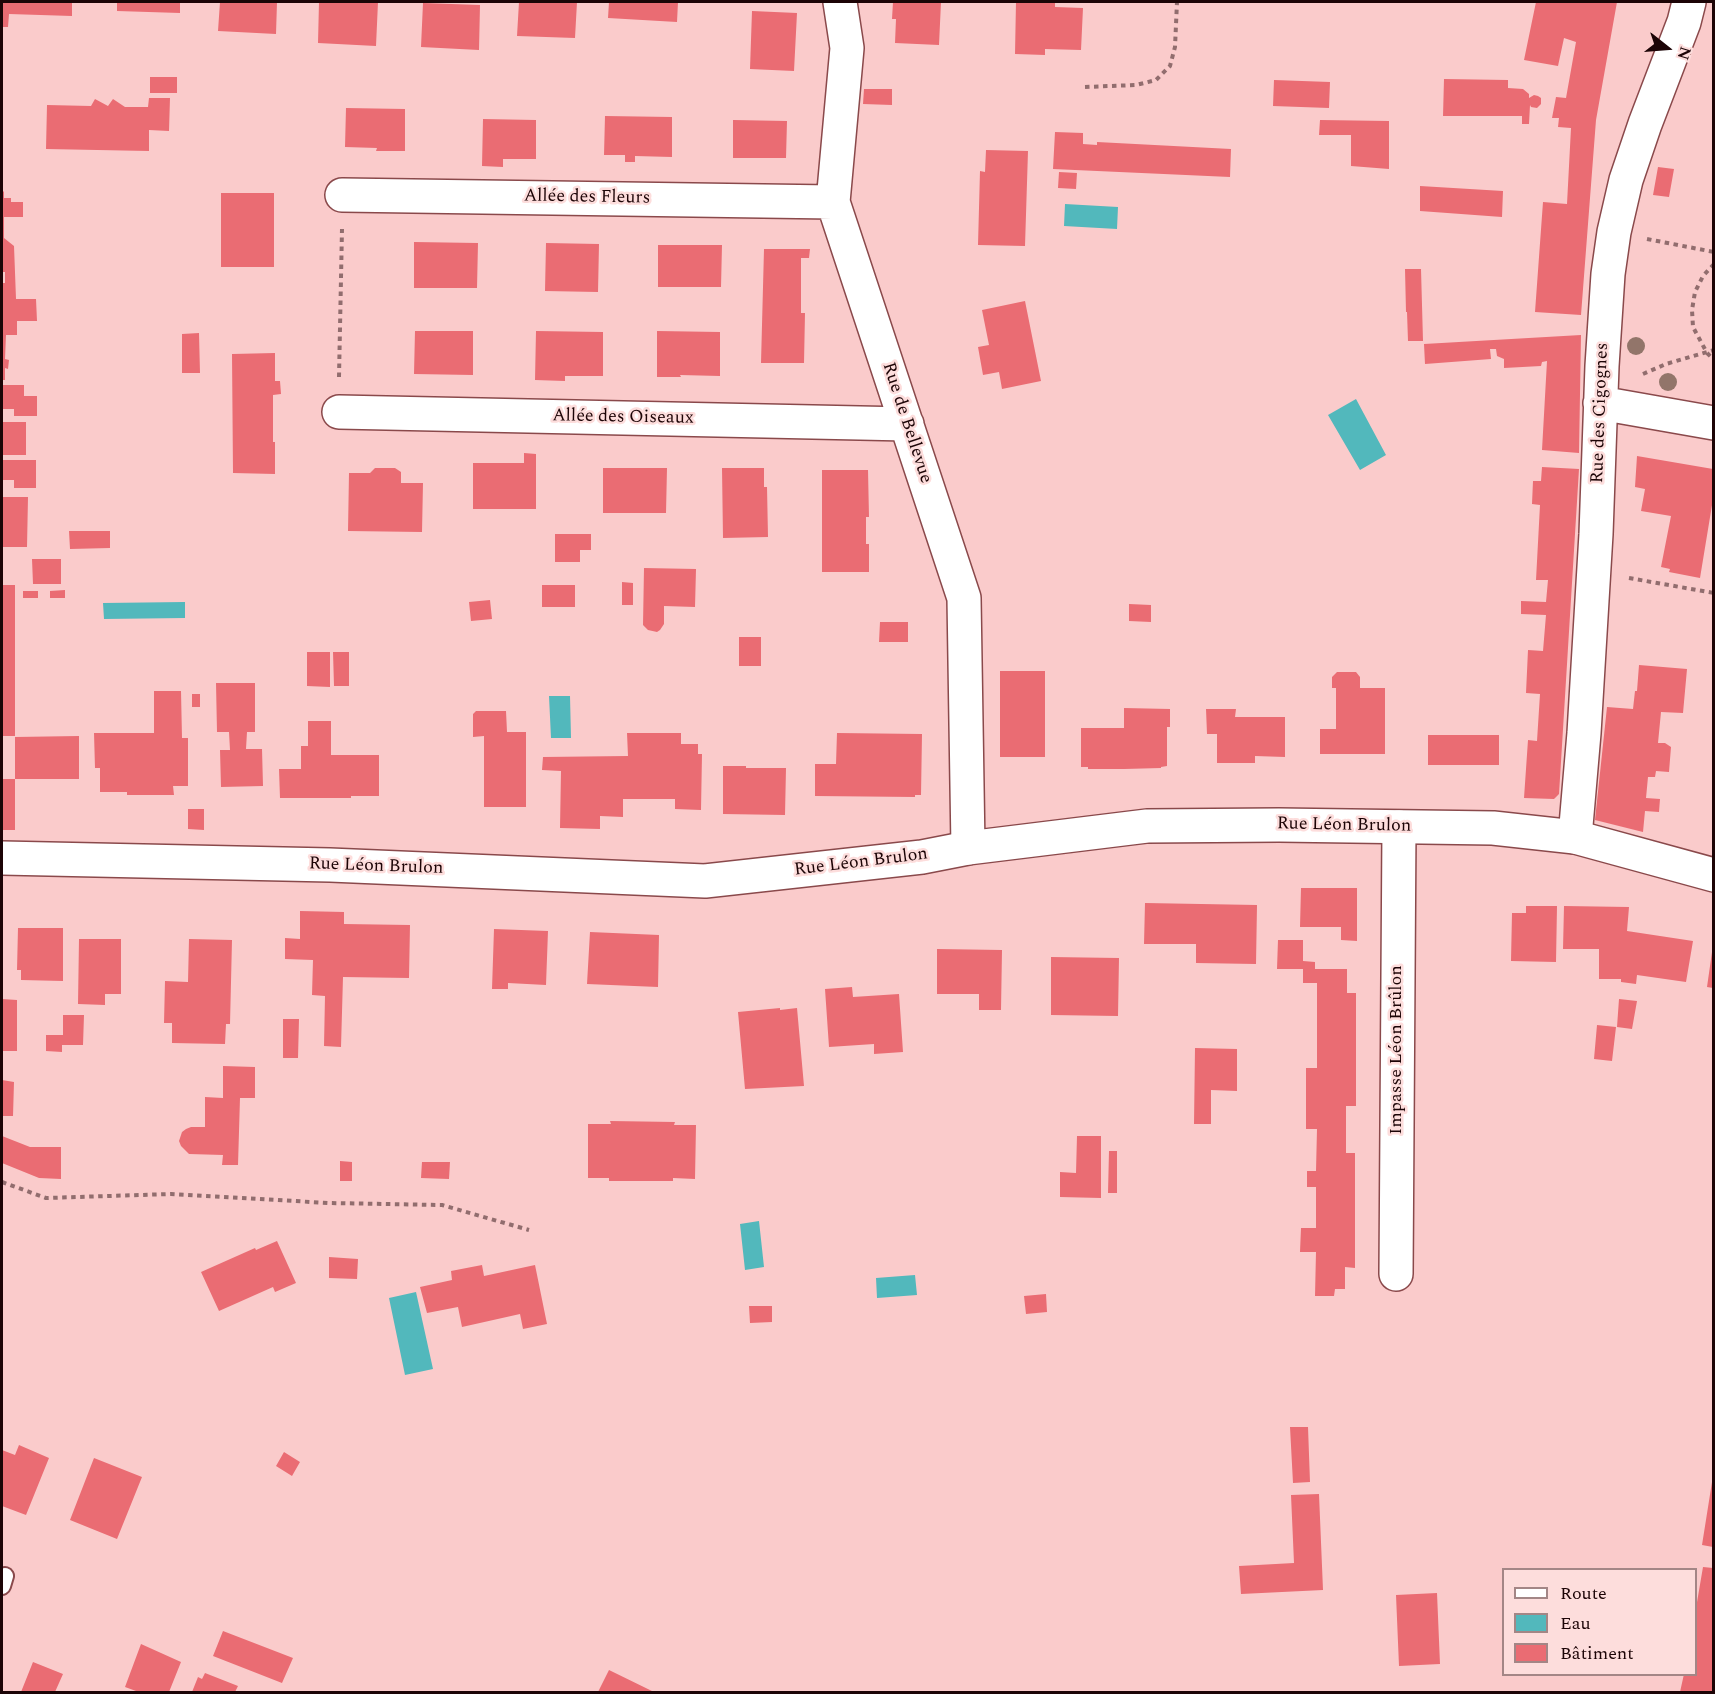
<!DOCTYPE html>
<meta charset="utf-8">
<style>
body{margin:0}
#map{position:relative;width:1715px;height:1694px;overflow:hidden;background:#facbcb;font-family:Spectral,serif}
canvas{display:block}
.frame{position:absolute;inset:0;border:3px solid #1c0406;pointer-events:none}
.legend{position:absolute;left:1502px;top:1568px;width:195px;height:108px;box-sizing:border-box;background:#fddddc;border:2px solid #a38686;margin:0;padding:8px 10px;list-style:none;font-size:18px;color:#1c0406}
.legend li{display:flex;align-items:center;gap:12px;height:30px}
.legend b{width:30px;border:2px solid #a38686}
.north{position:absolute;left:1637px;top:18px;width:60px;height:60px;-webkit-text-stroke:4px #fddddc;paint-order:stroke;rotate:107deg;font-size:16px;font-weight:700;line-height:24px;text-align:center;color:#1c0406}
.north::after{content:'';display:block;margin:auto;width:21px;height:27px;background:#1c0406;clip-path:polygon(50% 0,100% 100%,50% 72%,0 100%)}
</style>
<div id="map">
<canvas width="1715" height="1694"></canvas>
<div class="frame"></div>
<ul class="legend">
<li><b style="height:8px;background:#fff"></b>Route</li>
<li><b style="height:16px;background:#52b8bc"></b>Eau</li>
<li><b style="height:16px;background:#ea6c73"></b>Bâtiment</li>
</ul>
<div class="north">N</div>
</div>
<script>
const g = document.querySelector('canvas').getContext('2d');
g.lineJoin = 'round';
function paint(path, color) {
  g.fillStyle = color;
  g.fill(path, 'evenodd');
}
function toPath(rows) {
  const path = new Path2D();
  for (const r of rows) {
    path.moveTo(r[0], r[1]);
    for (let i = 2; i < r.length; i += 2) path.lineTo(r[i], r[i + 1]);
  }
  return path;
}
function trace(path, color, width, dash) {
  g.strokeStyle = color;
  g.lineWidth = width;
  g.lineCap = dash ? 'butt' : 'round';
  g.setLineDash(dash || []);
  g.stroke(path);
}
function drawText(font, color, halo, rows, align = 'center') {
  g.font = font + ' Spectral,serif';
  g.lineWidth = 5;
  g.setLineDash([]);
  g.textBaseline = 'middle';
  g.strokeStyle = halo;
  g.fillStyle = color;
  for (const [text, x, y, turn = 0] of rows) {
    g.save();
    g.translate(x, y);
    g.rotate((+turn || 0) * Math.PI / 180);
    g.textAlign = isNaN(turn) ? turn : align;
    if (halo) g.strokeText(text, 0, 0);
    g.fillText(text, 0, 0);
    g.restore();
  }
}
const water = toPath([
 [1065,204,1118,207,1117,229,1064,226],
 [1356,399,1386,455,1360,470,1328,415],
 [185,602,185,618,104,619,103,603],
 [549,696,570,696,571,738,551,738],
 [759,1221,764,1267,745,1270,740,1224],
 [915,1275,917,1295,877,1298,876,1278],
 [416,1292,433,1369,405,1375,389,1298]
]);
const building = toPath([
 [2,2,72,2,72,16,9,14,8,27,2,27],
 [117,2,180,2,180,13,117,11],
 [220,2,277,2,276,34,218,31],
 [319,2,378,2,376,46,318,43],
 [519,2,577,2,575,38,517,36],
 [609,2,678,2,677,22,608,18],
 [893,2,941,2,939,45,895,43,896,19,892,19],
 [1016,2,1055,2,1055,7,1083,8,1081,50,1045,49,1045,55,1015,54],
 [1536,2,1617,2,1596,120,1581,315,1535,312,1543,202,1567,204,1571,128,1558,127,1559,118,1552,118,1556,97,1566,98,1576,42,1564,38,1558,66,1524,60],
 [423,3,480,5,479,50,421,47],
 [752,11,797,13,794,71,750,69],
 [150,77,177,77,177,93,150,93],
 [1444,79,1508,80,1508,88,1523,89,1529,94,1529,98,1534,95,1538,96,1541,98,1541,104,1537,108,1531,107,1530,105,1529,124,1522,124,1522,116,1443,116],
 [1274,80,1330,82,1329,108,1273,106],
 [864,89,892,89,892,105,863,104],
 [149,98,170,98,169,131,149,130,149,151,46,149,47,105,91,106,95,99,108,106,113,99,125,107,148,107],
 [346,108,405,109,405,151,376,151,377,148,345,147],
 [605,116,672,117,672,157,635,156,635,162,625,162,625,155,604,155],
 [483,119,536,120,536,159,503,159,503,167,482,166],
 [733,120,787,121,786,158,733,158],
 [1320,120,1389,121,1389,169,1351,166,1351,135,1319,135],
 [1055,132,1083,133,1083,144,1097,145,1097,142,1231,149,1230,177,1053,169],
 [986,150,1028,151,1025,246,978,245,980,171,985,172],
 [1658,167,1674,169,1669,197,1653,195],
 [1059,172,1077,173,1076,189,1058,188],
 [1420,186,1503,191,1502,217,1420,211],
 [2,190,4,192,4,198,11,198,11,202,23,202,23,217,4,217,4,238,14,246,16,299,36,299,37,321,17,321,17,335,6,335,5,359,9,360,8,369,5,368,5,380,2,380,2,283,5,283,5,272,2,272],
 [221,193,274,193,274,267,221,267],
 [414,242,478,243,477,288,414,288],
 [546,243,599,244,598,292,545,291],
 [658,245,722,245,721,287,658,287],
 [764,249,810,249,809,258,801,258,801,313,805,313,804,363,761,363],
 [1405,269,1421,269,1423,341,1408,341,1407,312,1406,312],
 [1025,301,1041,381,1002,389,999,372,983,375,978,347,989,345,982,310],
 [415,331,473,331,473,375,414,374],
 [536,331,603,332,603,376,565,376,565,381,535,380],
 [657,331,720,332,720,376,680,375,681,377,657,377],
 [199,333,200,373,182,373,182,334],
 [1581,335,1579,453,1542,450,1547,361,1542,362,1541,366,1504,368,1504,359,1497,356,1496,349,1490,349,1491,359,1425,364,1424,344],
 [275,353,275,381,280,381,281,394,273,395,273,442,275,442,275,474,233,473,232,354],
 [2,385,24,385,24,396,37,396,37,416,14,416,14,409,2,409],
 [2,422,26,422,26,455,2,455],
 [524,453,536,454,536,509,473,509,473,463,524,463],
 [1637,456,1713,469,1713,499,1700,578,1669,572,1670,569,1661,567,1671,516,1641,511,1645,489,1635,487],
 [2,460,36,460,36,488,14,488,14,480,2,480],
 [1542,467,1579,469,1559,794,1554,799,1524,798,1528,740,1537,741,1540,694,1526,693,1528,650,1543,651,1546,615,1521,614,1521,601,1546,602,1548,580,1536,580,1540,505,1532,504,1533,481,1541,481],
 [375,468,395,468,401,472,401,483,423,483,422,532,348,531,349,473,370,473],
 [603,468,667,468,666,513,603,513],
 [722,468,764,468,764,487,767,487,768,537,723,538],
 [822,470,868,470,869,517,866,517,866,544,869,544,869,572,822,572],
 [2,497,28,497,27,547,2,547],
 [69,531,110,531,110,548,70,549],
 [555,534,591,534,591,550,580,550,580,562,555,562],
 [32,559,61,559,61,584,33,584],
 [644,568,696,569,695,607,664,606,664,624,660,630,657,632,648,630,643,625],
 [622,582,633,583,633,605,622,605],
 [2,585,15,585,15,736,2,736],
 [542,585,575,585,575,607,542,607],
 [65,590,65,598,50,598,50,591],
 [23,591,38,591,38,598,23,598],
 [490,600,492,619,471,621,469,602],
 [1129,604,1151,605,1151,622,1129,621],
 [880,622,908,622,908,642,879,642],
 [739,637,761,637,761,666,739,666],
 [307,652,330,652,330,687,307,686],
 [333,652,349,652,349,686,334,686],
 [1639,665,1687,669,1683,713,1661,712,1658,743,1665,743,1671,747,1669,772,1656,771,1655,777,1648,777,1646,798,1660,799,1659,812,1645,811,1643,832,1595,820,1607,707,1633,709,1635,691,1637,691],
 [1000,671,1045,671,1045,757,1000,757],
 [1337,672,1356,672,1360,677,1360,688,1385,688,1385,754,1320,754,1320,729,1336,729,1336,688,1332,688,1332,677],
 [216,683,255,683,255,732,247,732,246,749,262,749,263,786,221,787,220,750,230,750,229,732,217,732],
 [154,691,181,691,182,738,188,738,188,786,173,786,174,795,127,795,127,792,100,792,100,768,95,768,94,733,154,733],
 [192,694,200,694,200,707,192,707],
 [1124,708,1170,709,1170,727,1167,727,1167,766,1161,767,1161,768,1124,769,1088,769,1088,767,1081,767,1081,728,1124,728],
 [1206,709,1236,709,1235,717,1285,717,1285,757,1255,756,1255,763,1217,763,1217,734,1207,734],
 [476,711,506,711,507,732,526,732,526,807,484,807,484,736,473,737,473,714],
 [308,721,331,721,331,755,379,755,379,796,351,796,351,798,280,798,279,769,301,769,301,746,308,746],
 [627,733,681,733,681,744,698,744,698,754,702,754,701,810,675,809,675,799,623,799,623,817,600,816,600,829,560,828,561,771,542,770,543,757,628,756],
 [837,733,922,734,921,795,915,795,915,797,815,796,815,764,836,764],
 [1428,735,1499,735,1499,765,1428,765],
 [79,736,79,779,15,779,15,830,3,830,3,779,15,779,15,737],
 [723,766,746,766,746,768,786,768,785,815,723,814],
 [188,809,204,809,204,830,188,829],
 [1301,888,1357,888,1357,941,1341,940,1341,927,1300,927],
 [1145,903,1257,905,1256,964,1196,963,1196,944,1144,944],
 [1526,906,1557,906,1556,962,1511,961,1512,913,1526,913],
 [1564,906,1629,907,1627,931,1693,941,1686,982,1637,975,1636,984,1621,982,1621,979,1599,979,1599,949,1563,949],
 [300,911,344,912,344,924,410,925,409,978,343,977,341,1047,324,1046,325,996,312,995,313,960,285,959,285,938,300,939],
 [18,928,63,928,63,981,21,980,21,970,17,970],
 [494,929,548,931,546,985,508,983,508,989,492,989],
 [590,932,659,935,658,987,587,984],
 [79,939,121,939,121,994,105,994,105,1005,78,1004],
 [189,939,232,940,230,1024,226,1024,225,1044,172,1043,172,1023,164,1023,165,981,188,982],
 [1278,940,1303,940,1303,961,1315,962,1315,969,1347,969,1347,993,1356,993,1356,1106,1346,1106,1346,1153,1355,1153,1355,1268,1345,1267,1345,1289,1335,1289,1334,1296,1315,1296,1316,1252,1300,1252,1301,1228,1316,1228,1316,1187,1307,1187,1307,1171,1316,1171,1317,1129,1306,1129,1306,1068,1317,1068,1317,983,1303,983,1303,969,1277,969],
 [937,949,1002,950,1001,1010,979,1010,979,994,937,994],
 [1712,952,1713,952,1713,988,1707,987],
 [1051,957,1119,958,1118,1016,1051,1015],
 [852,987,853,997,899,994,903,1052,874,1054,874,1044,829,1047,825,989],
 [2,999,17,1000,17,1051,2,1051],
 [1619,999,1637,1001,1632,1029,1617,1027],
 [780,1008,780,1010,797,1008,804,1086,745,1089,738,1012],
 [63,1015,84,1015,83,1045,62,1045,62,1052,46,1051,46,1035,63,1035],
 [283,1019,299,1019,298,1058,283,1058],
 [1597,1025,1616,1027,1612,1061,1594,1059],
 [1195,1048,1237,1049,1237,1091,1211,1090,1211,1124,1194,1124],
 [223,1066,255,1067,255,1098,240,1098,238,1165,222,1165,223,1155,189,1154,181,1146,179,1141,182,1132,186,1129,191,1127,205,1127,205,1097,223,1098],
 [2,1080,14,1082,13,1116,2,1116],
 [610,1121,675,1122,674,1125,696,1125,695,1179,673,1178,673,1181,609,1181,609,1178,588,1178,588,1124,611,1124],
 [2,1136,30,1147,61,1147,61,1179,39,1178,2,1163],
 [1077,1136,1101,1136,1101,1198,1060,1197,1060,1172,1076,1173],
 [1109,1151,1117,1151,1117,1193,1108,1193],
 [340,1161,352,1162,352,1181,340,1181],
 [422,1162,450,1162,449,1179,421,1178],
 [277,1241,296,1283,275,1292,273,1287,219,1311,201,1272,255,1248,256,1250],
 [329,1257,358,1259,357,1279,329,1278],
 [482,1265,484,1276,535,1265,547,1324,523,1329,520,1314,462,1327,458,1307,427,1313,420,1287,452,1280,451,1271],
 [1046,1294,1047,1312,1026,1314,1024,1296],
 [749,1306,772,1306,772,1322,750,1323],
 [1290,1427,1308,1427,1310,1482,1293,1483],
 [19,1445,49,1458,26,1515,2,1506,2,1450,15,1455],
 [284,1452,300,1462,292,1476,276,1466],
 [94,1458,142,1477,117,1539,70,1520],
 [1712,1482,1713,1483,1713,1547,1702,1545],
 [1319,1494,1323,1590,1241,1594,1239,1566,1294,1563,1291,1495],
 [1703,1567,1713,1568,1713,1692,1680,1692,1684,1674,1696,1674,1696,1608],
 [1437,1593,1440,1664,1399,1666,1396,1595],
 [223,1631,293,1658,282,1683,213,1656],
 [141,1644,181,1662,169,1692,135,1692,136,1691,125,1687],
 [33,1662,63,1674,55,1692,21,1692],
 [609,1670,654,1692,598,1692],
 [205,1673,238,1686,235,1692,192,1692,198,1677,202,1679]
]);
const path = toPath([
 [1085,87,1136,85,1156,80,1170,66,1175,47,1177,2],
 [1647,239,1714,252],
 [1714,264,1703,276,1695,292,1692,310,1693,327,1707,353,1714,360],
 [1643,374,1666,364,1714,350],
 [339,377,342,229],
 [1629,578,1714,593],
 [2,1182,46,1198,171,1194,329,1203,442,1205,529,1230]
]);
const service = toPath([
 [2,1586,5,1576]
]);
const minor = toPath([
 [840,2,847,48,833,202,964,598,968,848],
 [342,195,833,202],
 [1600,403,1714,423],
 [339,412,907,424],
 [1575,837,1584,733,1596,534,1602,366,1608,274,1614,232,1626,180,1645,124,1684,22,1689,2],
 [1396,1274,1399,827]
]);
const tertiary = toPath([
 [2,858,330,865,705,881,922,857,968,848,1147,826,1279,825,1493,828,1575,837,1714,875]
]);
const trees = [
 [1636,346],
 [1668,382]
];
const streetNames = [
 ["Allée des Fleurs",587,198,1],
 ["Rue des Cigognes",1601,413,-88],
 ["Allée des Oiseaux",623,418,1],
 ["Rue de Bellevue",906,423,72],
 ["Rue Léon Brulon",1344,826,1],
 ["Rue Léon Brulon",861,863,-7],
 ["Rue Léon Brulon",376,867,2],
 ["Impasse Léon Brûlon",1397,1050,-90]
];
paint(water, '#52b8bc');
paint(building, '#ea6c73');
trace(service, '#8a494b', 20);
trace(minor, '#8a494b', 36);
trace(tertiary, '#8a494b', 36);
trace(path, '#916d6e', 4, [4.5, 4.5]);
trace(service, '#fff', 16);
trace(minor, '#fff', 33);
trace(tertiary, '#fff', 33);
g.fillStyle = '#92756a';
for (const [x, y] of trees) {
  g.beginPath();
  g.arc(x, y, 9, 0, 2 * Math.PI);
  g.fill();
}
drawText('18px', '#1c0406', '#fddddc', streetNames);
</script>
